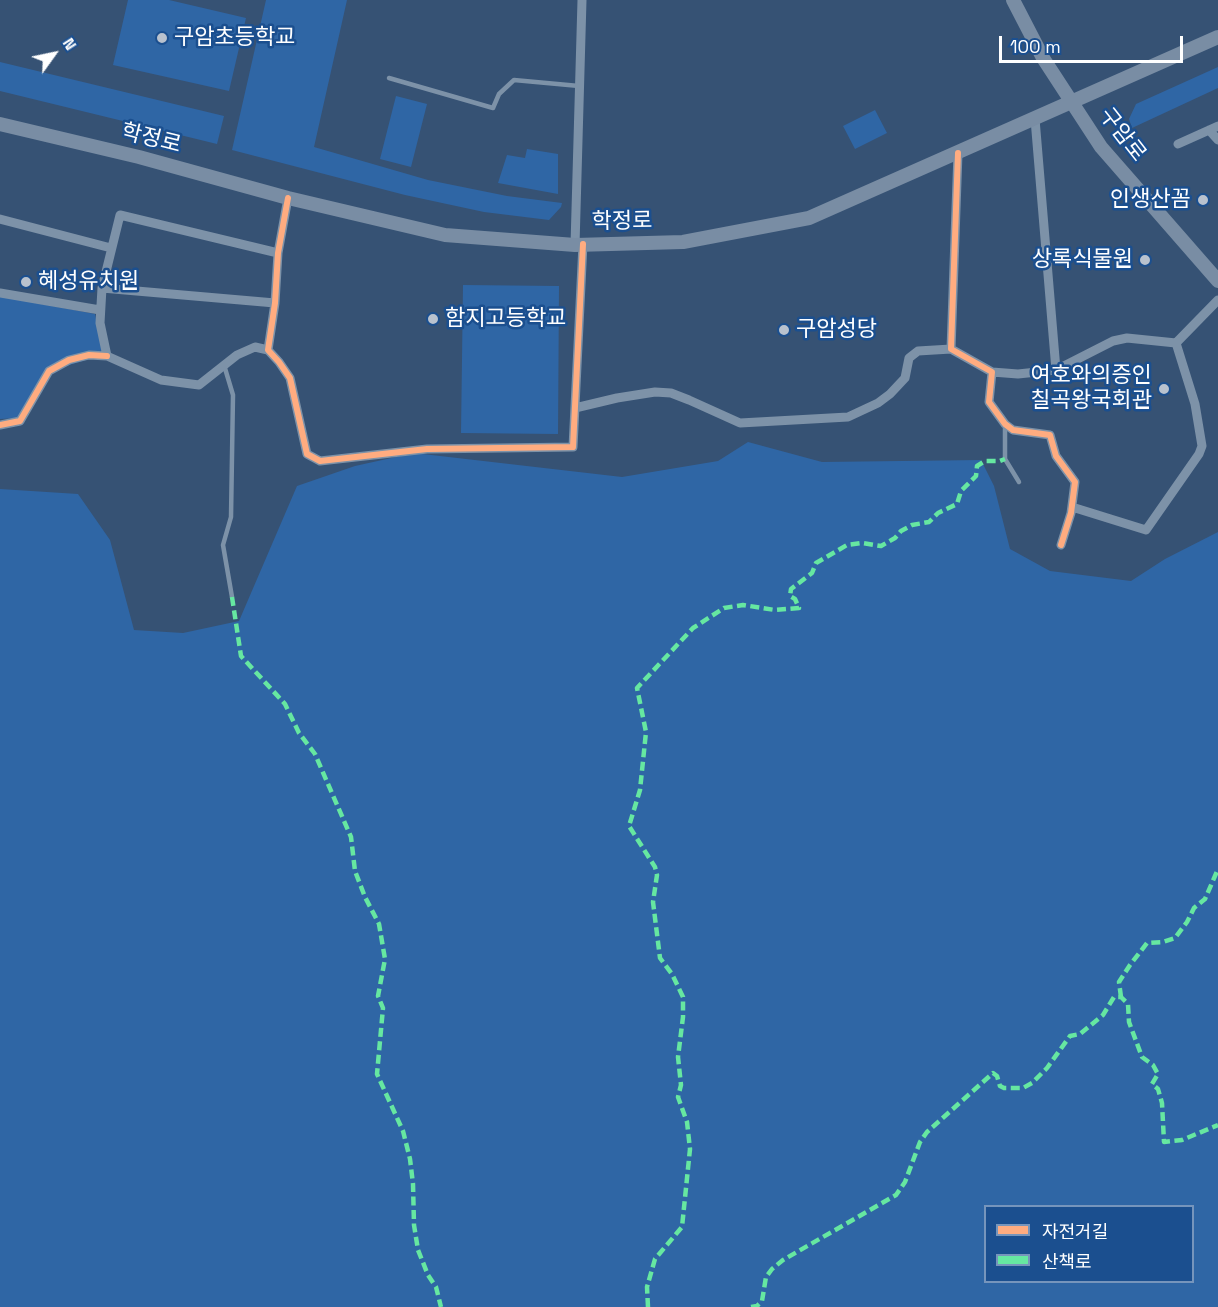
<!DOCTYPE html>
<meta charset="utf-8">
<style>
body{margin:0}
#map{position:relative;width:1218px;height:1307px;overflow:hidden;background:#365274;font-family:"Space Grotesk","Noto Sans KR",sans-serif}
canvas{display:block}
.legend{position:absolute;left:984px;top:1205px;width:210px;height:78px;box-sizing:border-box;background:#1b4f8f;border:2px solid #7695bc;margin:0;padding:8px 10px;list-style:none;font-size:18px;color:#fff}
.legend li{display:flex;align-items:center;gap:12px;height:30px}
.legend b{width:30px;border:2px solid #7695bc}
.north{position:absolute;left:24px;top:24px;width:60px;height:60px;-webkit-text-stroke:4px #1b4f8f;paint-order:stroke;rotate:57deg;font-size:16px;font-weight:700;line-height:24px;text-align:center;color:#fff}
.north::after{content:'';display:block;margin:auto;width:21px;height:27px;background:#fff;clip-path:polygon(50% 0,100% 100%,50% 72%,0 100%)}
.scale{position:absolute;left:999px;top:36px;width:184px;height:27px;box-sizing:border-box;border:3px solid #fff;border-top:0;padding-left:8px;font-size:18px;line-height:21px;white-space:nowrap;color:#fff;-webkit-text-stroke:4px #1b4f8f;paint-order:stroke}
</style>
<div id="map">
<canvas width="1218" height="1307"></canvas>
<ul class="legend">
<li><b style="height:8px;background:#ffac80"></b>자전거길</li>
<li><b style="height:8px;background:#66e7a1"></b>산책로</li>
</ul>
<div class="north">N</div>
<div class="scale">100 m</div>
</div>
<script>
const g = document.querySelector('canvas').getContext('2d');
g.lineJoin = 'round';
function paint(path, color) {
  g.fillStyle = color;
  g.fill(path, 'evenodd');
}
function toPath(rows) {
  const path = new Path2D();
  for (const r of rows) {
    path.moveTo(r[0], r[1]);
    for (let i = 2; i < r.length; i += 2) path.lineTo(r[i], r[i + 1]);
  }
  return path;
}
function trace(path, color, width, dash) {
  g.strokeStyle = color;
  g.lineWidth = width;
  g.lineCap = dash ? 'butt' : 'round';
  g.setLineDash(dash || []);
  g.stroke(path);
}
function drawText(font, color, halo, rows, align = 'center') {
  g.font = font + ' "Space Grotesk","Noto Sans KR",sans-serif';
  g.lineWidth = 5;
  g.setLineDash([]);
  g.textBaseline = 'middle';
  g.strokeStyle = halo;
  g.fillStyle = color;
  for (const [text, x, y, turn = 0] of rows) {
    g.save();
    g.translate(x, y);
    g.rotate((+turn || 0) * Math.PI / 180);
    g.textAlign = isNaN(turn) ? turn : align;
    if (halo) g.strokeText(text, 0, 0);
    g.fillText(text, 0, 0);
    g.restore();
  }
}
const green = toPath([
 [128,0,169,0,246,18,229,91,113,65],
 [266,0,347,0,314,147,428,180,507,196,562,203,561,207,549,220,484,212,405,195,232,150],
 [0,62,224,116,217,144,0,91],
 [1218,67,1218,88,1132,128,1129,119,1136,104],
 [396,96,427,104,411,167,380,159],
 [875,110,887,133,855,149,843,126],
 [527,149,558,154,558,194,498,183,507,155,525,158],
 [463,285,559,286,558,434,461,433],
 [0,296,95,314,103,355,49,371,19,418,0,419],
 [748,442,822,462,981,460,994,486,1010,549,1050,571,1131,581,1165,559,1218,532,1218,1307,0,1307,0,489,78,494,110,540,134,630,183,633,239,621,297,486,355,466,414,453,622,477,718,461],
 [986,1206,1192,1206,1192,1282,986,1282]
]);
const service = toPath([
 [389,78,493,108,499,94,514,80,579,86],
 [224,365,233,395,231,517,223,545,232,597],
 [1005,426,1005,459,1019,482]
]);
const minor = toPath([
 [1035,119,1056,370],
 [1209,130,1218,140],
 [1178,144,1218,126],
 [958,153,951,349,992,372,989,402,1005,424,1013,430,1050,435,1056,456,1075,482,1071,513,1061,545],
 [288,198,278,253,275,303,268,350,279,362,290,378,307,454,320,461,427,449,573,447,583,244],
 [0,219,111,248],
 [575,245,582,0],
 [102,288,100,323,107,356,161,380,199,385,237,355,255,347,268,350],
 [0,293,100,310],
 [275,303,102,288,120,215,278,253],
 [992,372,1018,374,1056,370,1113,341,1127,338,1176,343,1218,300],
 [575,408,617,398,655,392,671,393,689,400,740,423,848,417,878,403,890,394,905,378,909,358,918,351,951,349],
 [0,425,20,421,49,371,69,360,89,355,107,356],
 [1072,507,1146,530,1199,454,1202,446,1195,404,1176,343]
]);
const secondary = toPath([
 [1013,0,1043,58,1101,147,1218,281],
 [0,124,139,157,288,198,445,235,575,245,683,242,809,218,1218,37]
]);
const quiet = toPath([
 [232,597,241,656,285,704,299,733,315,754,351,837,355,871,365,897,379,924,385,959,378,996,383,1008,377,1074,403,1131,410,1159,413,1184,414,1225,418,1250,428,1275,436,1287,441,1307],
 [1121,997,1119,982,1130,965,1147,943,1163,942,1175,938,1187,922,1194,908,1205,899,1218,869],
 [648,1307,647,1287,655,1259,682,1227,690,1149,687,1122,678,1097,681,1085,678,1057,683,1017,683,997,672,974,660,958,653,902,657,875,655,867,629,826,640,790,646,732,637,688,693,628,724,608,743,605,775,610,799,608,795,599,790,596,791,589,812,573,816,563,847,545,862,543,881,546,895,538,901,531,912,525,929,522,938,513,957,504,961,491,976,476,977,466,985,461,1000,461,1005,459],
 [751,1307,757,1306,762,1301,766,1277,772,1269,783,1260,896,1195,905,1182,920,1142,927,1132,993,1073,997,1076,1000,1086,1004,1088,1023,1088,1032,1083,1047,1068,1070,1036,1080,1034,1103,1015,1114,997,1121,997,1128,1004,1129,1022,1142,1057,1153,1065,1158,1074,1152,1084,1158,1089,1162,1103,1164,1142,1182,1140,1218,1125]
]);
const cycleway = toPath([
 [958,153,951,349,992,372,989,402,1005,424,1013,430,1050,435,1056,456,1075,482,1071,513,1061,545],
 [288,198,278,253,275,303,268,350,279,362,290,378,307,454,320,461,427,449,573,447,583,244],
 [0,425,20,421,49,371,69,360,89,355,107,356]
]);
const markers = [
 [162,38,6,"#b9c2ce"],
 [1203,200,6,"#b9c2ce"],
 [1145,260,6,"#b9c2ce"],
 [26,282,6,"#b9c2ce"],
 [433,319,6,"#b9c2ce"],
 [784,330,6,"#b9c2ce"],
 [1164,389,6,"#b9c2ce"]
];
const poiNames = [
 ["구암초등학교",174,38],
 ["인생산꼼",1191,200,"right"],
 ["상록식물원",1133,260,"right"],
 ["혜성유치원",38,282],
 ["함지고등학교",445,319],
 ["구암성당",796,330],
 ["여호와의증인",1152,376,"right"],
 ["칠곡왕국회관",1152,401,"right"]
];
const streetNames = [
 ["구암로",1122,135,52],
 ["학정로",151,139,14],
 ["학정로",622,222,-1]
];
paint(green, '#2f66a5');
trace(service, '#7d92a8', 4.5);
trace(minor, '#7d92a8', 9);
trace(secondary, '#798da4', 14);
trace(quiet, '#66e7a1', 4.5, [9, 4.5]);
trace(cycleway, '#ffac80', 6);
for (const [x, y, r, color] of markers) {
  const dot = new Path2D();
  dot.arc(x, y, r, 0, 2 * Math.PI);
  g.fillStyle = color;
  g.fill(dot);
  trace(dot, '#1b4f8f', 2);
}
drawText('22px', '#fff', '#1b4f8f', poiNames, 'left');
drawText('22px', '#fff', '#1b4f8f', streetNames);
</script>
